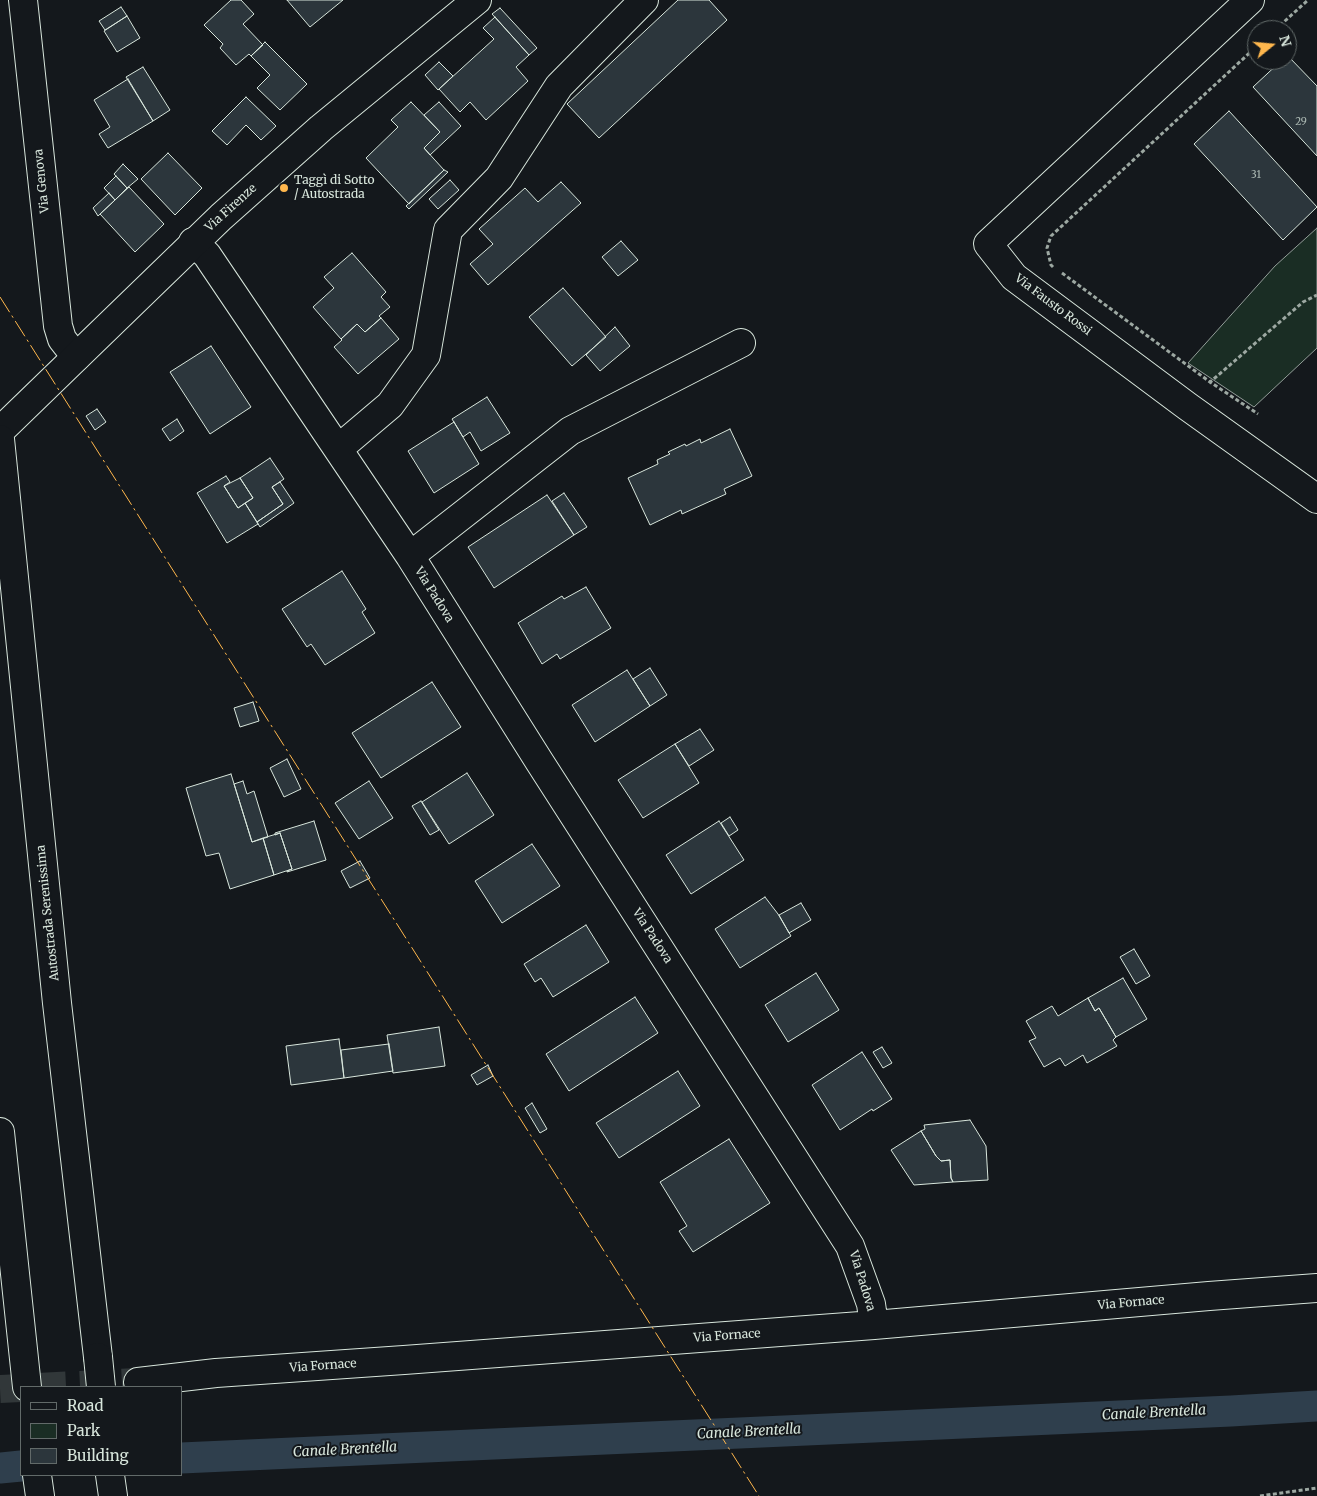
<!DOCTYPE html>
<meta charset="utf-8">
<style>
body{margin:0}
#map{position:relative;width:1317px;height:1496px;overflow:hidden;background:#14181c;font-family:Merriweather,serif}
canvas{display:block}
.legend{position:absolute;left:20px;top:1386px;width:162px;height:90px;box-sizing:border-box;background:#14181c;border:1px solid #626a69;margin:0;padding:6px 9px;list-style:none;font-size:15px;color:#d8e6dc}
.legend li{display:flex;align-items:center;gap:10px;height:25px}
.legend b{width:25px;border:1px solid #626a69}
.north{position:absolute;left:1247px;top:20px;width:50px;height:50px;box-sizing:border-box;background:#14181c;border:1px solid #626a69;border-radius:50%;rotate:73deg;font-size:14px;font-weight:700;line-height:20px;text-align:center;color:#d8e6dc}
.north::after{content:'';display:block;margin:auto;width:18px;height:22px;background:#ffb74d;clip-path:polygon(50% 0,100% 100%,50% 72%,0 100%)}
</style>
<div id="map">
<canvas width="1317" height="1496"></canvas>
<ul class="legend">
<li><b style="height:6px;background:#14181c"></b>Road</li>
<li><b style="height:14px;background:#1a2d24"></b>Park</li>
<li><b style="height:14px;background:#2c363c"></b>Building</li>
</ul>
<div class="north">N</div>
</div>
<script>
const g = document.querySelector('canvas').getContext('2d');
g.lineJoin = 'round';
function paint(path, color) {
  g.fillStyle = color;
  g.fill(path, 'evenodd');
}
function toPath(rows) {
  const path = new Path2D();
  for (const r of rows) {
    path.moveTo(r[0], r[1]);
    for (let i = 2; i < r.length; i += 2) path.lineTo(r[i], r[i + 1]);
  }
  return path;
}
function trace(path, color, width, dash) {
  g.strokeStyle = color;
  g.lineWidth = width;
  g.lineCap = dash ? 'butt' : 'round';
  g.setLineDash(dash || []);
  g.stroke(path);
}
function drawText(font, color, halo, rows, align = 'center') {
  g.font = font + ' Merriweather,serif';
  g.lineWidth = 4;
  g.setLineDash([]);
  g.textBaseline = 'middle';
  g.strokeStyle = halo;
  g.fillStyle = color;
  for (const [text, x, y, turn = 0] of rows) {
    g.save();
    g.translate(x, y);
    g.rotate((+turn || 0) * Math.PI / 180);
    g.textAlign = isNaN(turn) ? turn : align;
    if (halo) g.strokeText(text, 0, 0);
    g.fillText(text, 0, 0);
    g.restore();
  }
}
const green = toPath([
 [1317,228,1317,348,1254,407,1188,363,1275,266,1317,228]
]);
const canal = toPath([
 [181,1458,1231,1411,1317,1406],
 [0,1468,21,1466]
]);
const building = toPath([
 [231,0,241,0,254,14,243,24,263,45,251,56,249,54,236,65,220,48,223,44,204,25,231,0],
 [287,0,343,0,310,27,287,0],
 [678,0,709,0,727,20,599,138,567,104,678,0],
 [121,7,127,16,105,30,99,21,121,7],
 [500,8,537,48,529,55,492,14,500,8],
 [127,16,140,38,117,52,104,31,127,16],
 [495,17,529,55,516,67,528,81,486,120,470,102,460,112,439,89,494,39,483,28,495,17],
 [265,42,307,84,280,110,257,88,270,75,251,56,265,42],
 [1287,55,1317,86,1317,156,1253,87,1282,60,1287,60,1287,55],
 [439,62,453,76,438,90,425,75,439,62],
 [143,67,170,110,153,121,126,77,143,67],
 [128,79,153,121,108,148,99,134,110,127,94,100,128,79],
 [246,97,276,126,261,140,246,125,227,145,212,131,246,97],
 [411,102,440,132,424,148,444,170,409,204,366,158,398,127,391,120,411,102],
 [439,102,461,126,430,155,424,148,440,132,424,115,439,102],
 [1229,111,1317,207,1283,240,1194,144,1229,111],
 [168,153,202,188,175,215,141,179,168,153],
 [123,164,138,179,127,188,114,174,123,164],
 [444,170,448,172,409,209,406,206,444,170],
 [116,176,127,188,115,200,104,188,116,176],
 [450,180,459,190,438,209,429,199,450,180],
 [561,182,581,203,488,285,470,264,493,244,479,229,525,188,538,202,561,182],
 [129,187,164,224,135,252,100,214,129,187],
 [109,193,115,200,98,216,93,208,109,193],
 [621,241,638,260,618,276,602,257,621,241],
 [352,253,386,292,381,297,390,307,379,316,381,318,365,332,357,324,341,339,313,307,334,288,324,277,352,253],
 [563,288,606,337,572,366,529,317,563,288],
 [381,318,399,339,358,374,334,347,342,340,341,339,357,324,365,332,381,318],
 [615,327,630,346,600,371,586,355,615,327],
 [211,346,251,407,210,434,170,372,211,346],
 [487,397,510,433,481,451,470,432,463,437,452,419,487,397],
 [97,409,106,422,95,430,86,416,97,409],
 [177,419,184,431,170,441,162,429,177,419],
 [454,422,479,464,434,493,408,451,454,422],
 [730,429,752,476,724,489,726,494,682,514,681,510,650,525,628,478,658,464,657,460,670,454,668,452,685,444,686,446,700,439,701,443,730,429],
 [270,458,284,479,272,487,283,504,257,522,245,503,253,498,240,478,270,458],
 [226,476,230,482,224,486,238,508,245,503,258,524,227,543,197,493,226,476],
 [240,478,253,498,238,508,224,486,240,478],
 [280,482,294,503,260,527,257,522,283,504,272,487,280,482],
 [564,493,587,527,574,535,552,501,564,493],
 [547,495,574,535,494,588,468,547,547,495],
 [342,571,366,609,362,612,375,633,325,665,311,644,307,647,282,609,342,571],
 [586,587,611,628,560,659,557,654,542,664,518,623,562,596,564,599,586,587],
 [650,668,667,695,650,706,633,679,650,668],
 [627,670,650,706,595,742,572,705,627,670],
 [432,682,461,727,381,778,352,733,432,682],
 [253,702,259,721,240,727,234,708,253,702],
 [700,729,714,750,689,766,675,744,700,729],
 [675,744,699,783,643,818,618,780,675,744],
 [287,759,301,789,284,797,270,768,287,759],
 [467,773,494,815,449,844,422,802,467,773],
 [231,774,252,842,263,838,274,875,230,889,219,853,206,856,186,788,231,774],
 [243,781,247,794,254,791,268,837,252,842,234,784,243,781],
 [369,781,393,818,359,839,335,803,369,781],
 [421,801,439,830,430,835,412,806,421,801],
 [730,817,738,830,729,836,721,823,730,817],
 [314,821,326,860,287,872,287,871,292,869,280,833,275,835,275,833,314,821],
 [719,821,744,860,691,894,666,855,719,821],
 [280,833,292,869,274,875,263,838,280,833],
 [532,844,560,886,502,923,475,881,532,844],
 [360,861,370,878,350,888,341,871,360,861],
 [765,897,778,914,791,936,740,968,715,929,765,897],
 [801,903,811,920,789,933,779,915,801,903],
 [586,925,609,962,553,997,541,978,535,982,524,964,586,925],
 [1134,949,1150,976,1136,984,1120,957,1134,949],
 [816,973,839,1010,788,1042,765,1005,816,973],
 [1123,978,1147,1019,1116,1037,1099,1008,1095,1011,1088,998,1123,978],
 [635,997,658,1033,569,1091,546,1054,635,997],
 [1088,998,1095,1011,1099,1008,1116,1037,1113,1040,1117,1046,1087,1063,1083,1055,1065,1066,1060,1058,1044,1067,1029,1041,1036,1038,1026,1021,1052,1006,1058,1016,1088,998],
 [439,1027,445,1066,393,1073,387,1035,439,1027],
 [339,1039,344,1078,291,1085,286,1046,339,1039],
 [389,1044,393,1071,344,1078,341,1050,389,1044],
 [882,1047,892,1063,883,1068,873,1052,882,1047],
 [862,1052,892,1099,873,1111,872,1109,840,1130,812,1085,862,1052],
 [488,1065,493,1076,477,1085,471,1075,488,1065],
 [678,1071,700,1106,619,1158,596,1123,678,1071],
 [532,1103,547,1129,540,1133,525,1108,532,1103],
 [970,1120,986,1146,988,1180,953,1182,951,1178,950,1160,941,1161,936,1156,921,1131,925,1129,924,1125,970,1120],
 [921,1131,936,1156,941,1161,950,1160,951,1178,953,1182,914,1185,891,1150,921,1131],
 [729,1139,770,1203,693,1252,679,1231,687,1226,660,1182,729,1139]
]);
const minorTunnel = toPath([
 [38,1387,138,1382],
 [0,1389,21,1388]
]);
const path = toPath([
 [1275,30,1308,0],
 [1053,267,1051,265,1047,248,1051,236,1257,46],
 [1062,273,1210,382,1258,414],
 [1209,383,1303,302,1317,295],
 [1260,1496,1317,1488]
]);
const minor = toPath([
 [23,0,58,326,62,339,76,357],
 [1250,0,988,244,1014,277,1187,406,1317,499],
 [193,242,207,255,410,556,539,761,850,1246,871,1304,874,1325],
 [338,449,390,405,426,355,448,230,499,178,559,86,644,0],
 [410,556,570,431,741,343],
 [138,1382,216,1373,404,1360,874,1325,1209,1296,1317,1288]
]);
const major = toPath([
 [0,431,221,217,321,128,477,0]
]);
const highway = toPath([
 [0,439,57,1003,98,1357],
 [0,1132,27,1387],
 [37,1475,40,1496],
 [110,1475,113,1496]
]);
const highwayBridge = toPath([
 [98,1357,101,1387]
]);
const power = toPath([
 [0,297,759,1496]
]);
const markers = [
 [284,188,5,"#ffb74d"]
];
const numberNames = [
 ["29",1301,122],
 ["31",1256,175]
];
const streetNames = [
 ["Via Genova",42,181,-96],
 ["Via Firenze",231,208,-42],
 ["Via Fausto Rossi",1053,305,37],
 ["Via Padova",434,595,58],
 ["Autostrada Serenissima",48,913,-96],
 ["Via Padova",652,936,57],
 ["Via Padova",862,1281,73],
 ["Via Fornace",1131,1303,-5],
 ["Via Fornace",727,1336,-4],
 ["Via Fornace",323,1366,-4]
];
const poiNames = [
 ["Taggì di Sotto",294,181],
 ["/ Autostrada",294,195]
];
const waterNames = [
 ["Canale Brentella",1154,1413,-3],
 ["Canale Brentella",749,1432,-3],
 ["Canale Brentella",345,1450,-3]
];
paint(green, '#1a2d24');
trace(green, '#939e99', 1);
trace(canal, '#2f3f4d', 31);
paint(building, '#2c363c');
trace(building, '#d8e6dc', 1);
trace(minorTunnel, '#313739', 28, [28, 14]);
trace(minor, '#d8e6dc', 30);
trace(major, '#d8e6dc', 30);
trace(highway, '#d8e6dc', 30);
trace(path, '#9da8a2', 3, [4, 2.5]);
trace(minor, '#14181c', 28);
trace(major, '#14181c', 28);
trace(highway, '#14181c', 28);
trace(highwayBridge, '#d8e6dc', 30, []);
trace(highwayBridge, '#14181c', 28);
trace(power, '#ffb74d', 1, [18, 4, 2.5, 4]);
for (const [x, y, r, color] of markers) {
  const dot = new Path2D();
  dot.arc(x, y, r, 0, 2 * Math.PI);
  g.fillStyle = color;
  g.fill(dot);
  trace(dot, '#14181c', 2);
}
drawText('10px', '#adbab4', null, numberNames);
drawText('12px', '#d8e6dc', '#14181c', streetNames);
drawText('12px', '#d8e6dc', '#14181c', poiNames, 'left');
drawText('italic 14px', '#d8e6dc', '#14181c', waterNames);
</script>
